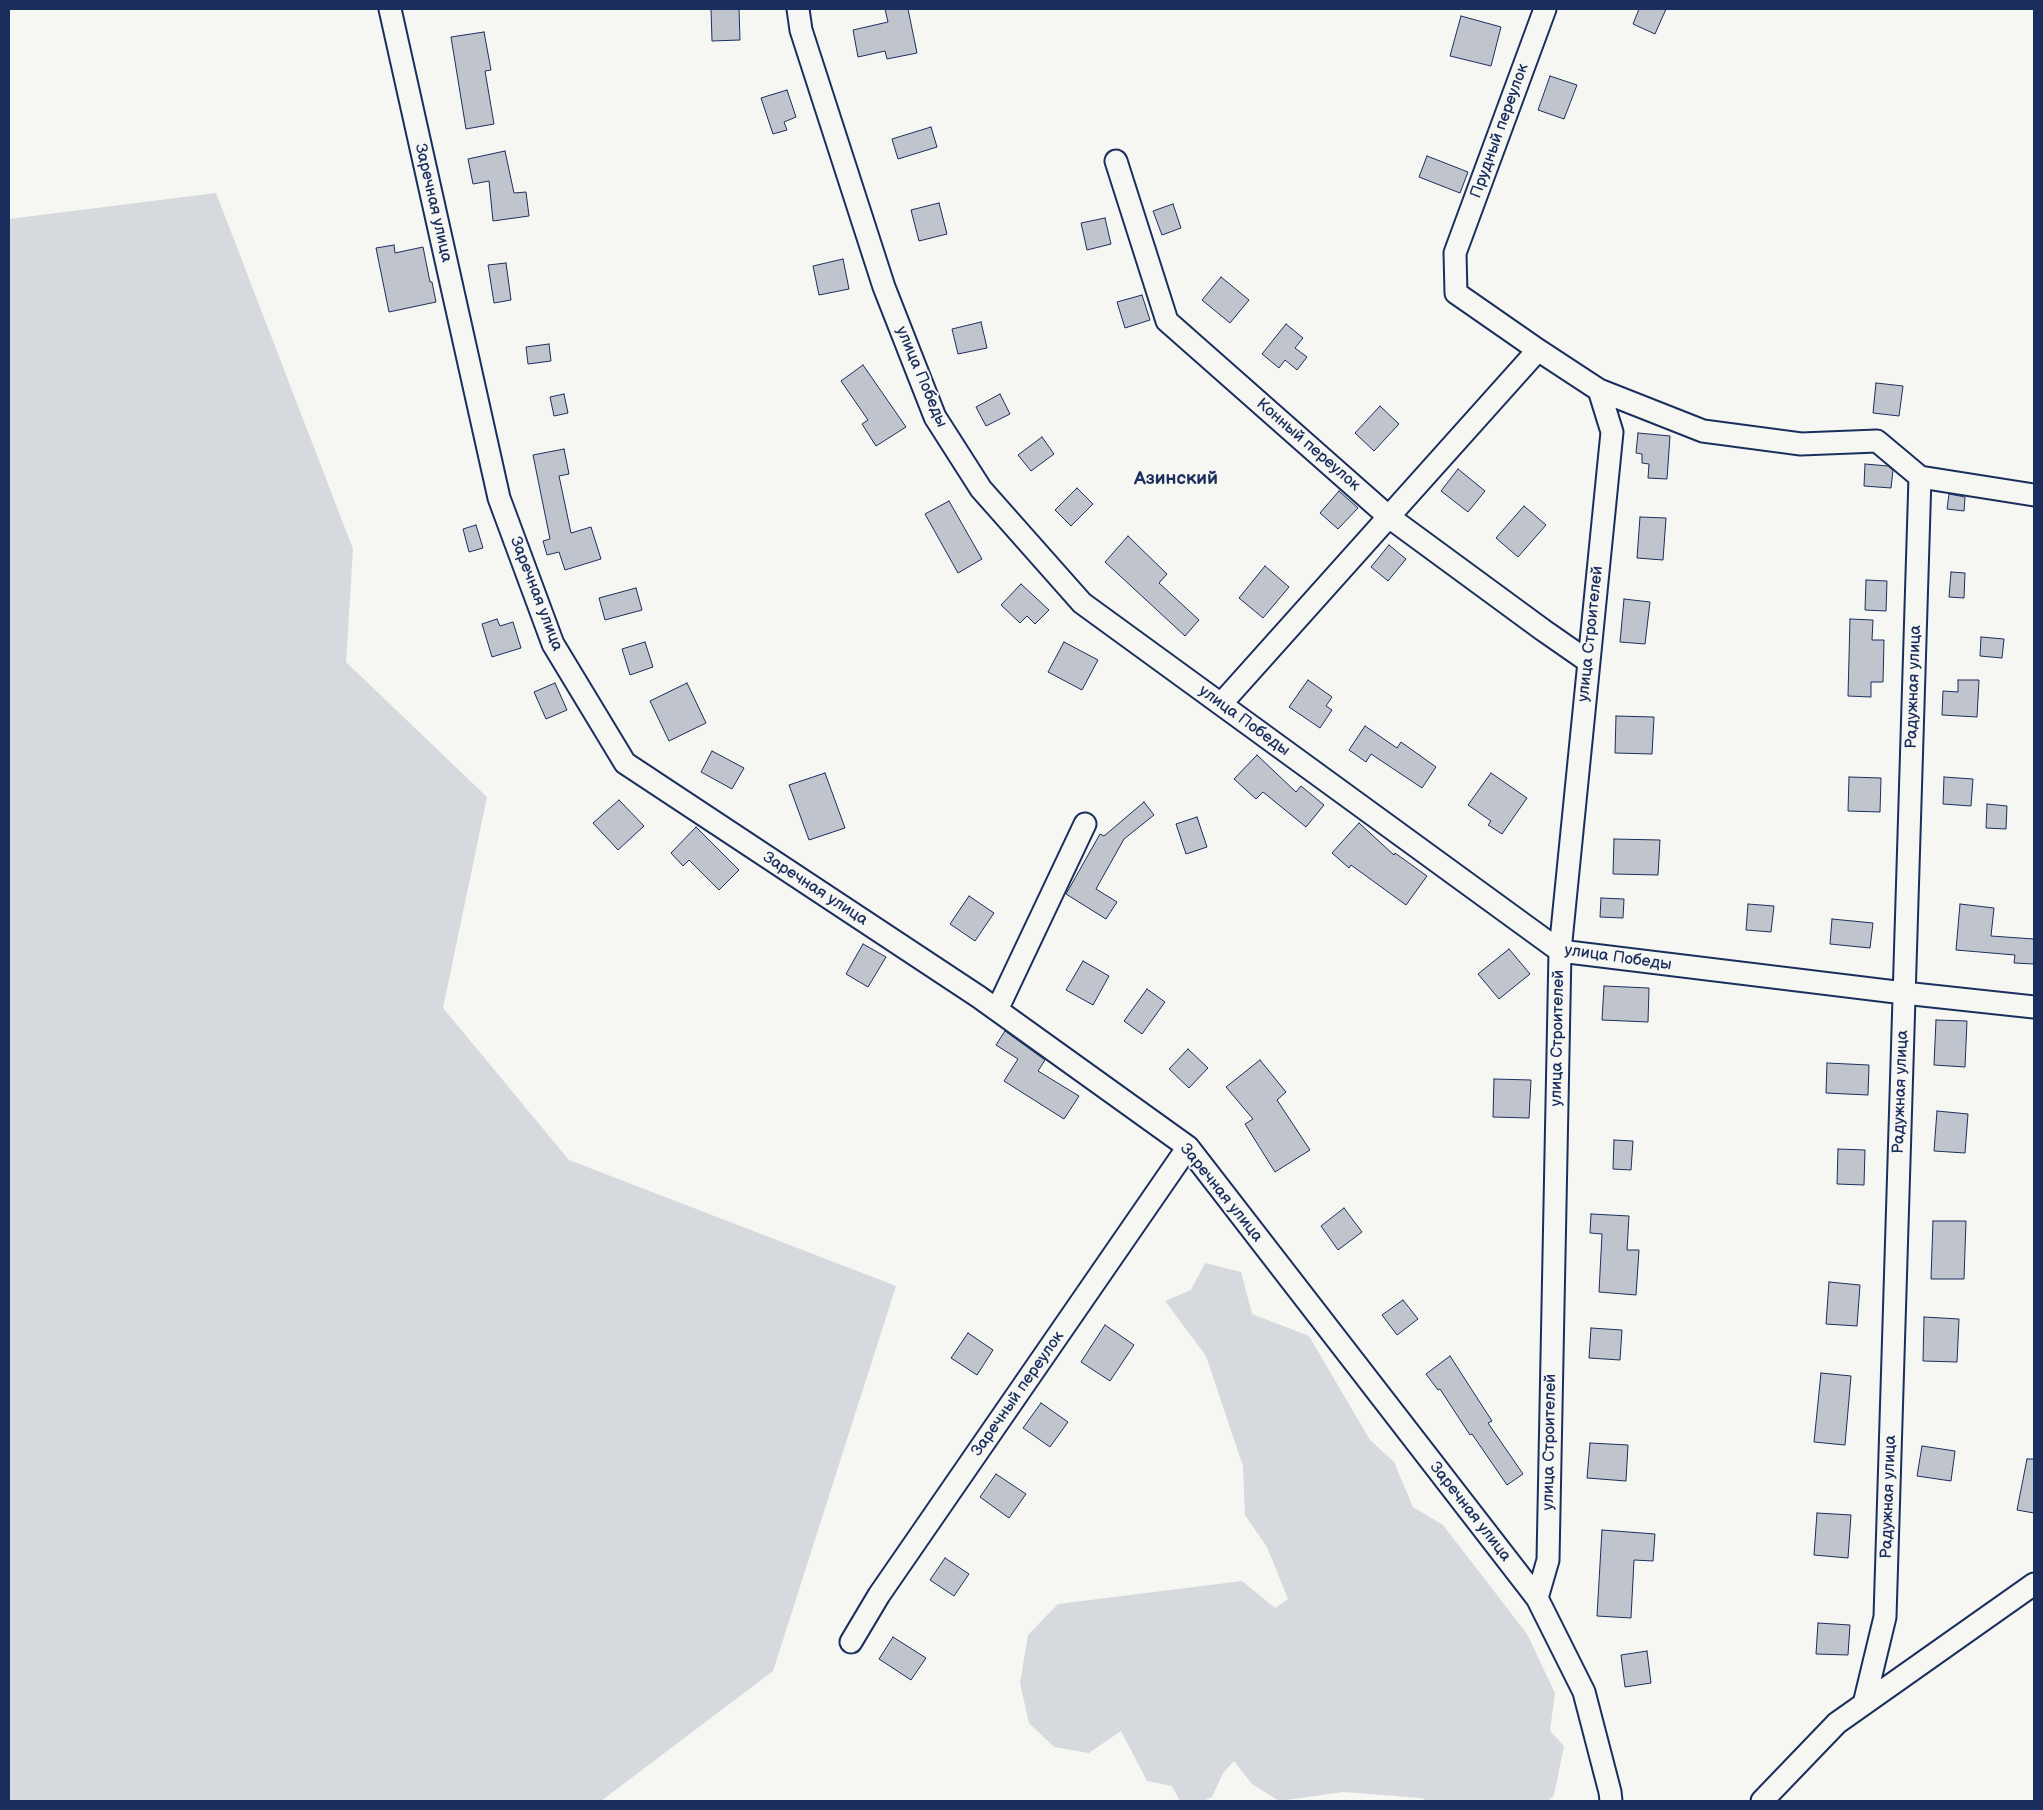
<!DOCTYPE html>
<meta charset="utf-8">
<style>
body{margin:0}
#map{position:relative;width:2043px;height:1810px;overflow:hidden;background:#f6f6f2;font-family:"Balsamiq Sans",sans-serif}
canvas{display:block}
.frame{position:absolute;inset:0;border:10px solid #1b2f5e;pointer-events:none}
</style>
<div id="map">
<canvas width="2043" height="1810"></canvas>
<div class="frame"></div>
</div>
<script>
const g = document.querySelector('canvas').getContext('2d');
g.lineJoin = 'round';
function paint(path, color) {
  g.fillStyle = color;
  g.fill(path, 'evenodd');
}
function toPath(rows) {
  const path = new Path2D();
  for (const r of rows) {
    path.moveTo(r[0], r[1]);
    for (let i = 2; i < r.length; i += 2) path.lineTo(r[i], r[i + 1]);
  }
  return path;
}
function trace(path, color, width, dash) {
  g.strokeStyle = color;
  g.lineWidth = width;
  g.lineCap = dash ? 'butt' : 'round';
  g.setLineDash(dash || []);
  g.stroke(path);
}
function drawText(font, color, halo, rows, align = 'center') {
  g.font = font + ' "Balsamiq Sans",sans-serif';
  g.lineWidth = 4;
  g.setLineDash([]);
  g.textBaseline = 'middle';
  g.strokeStyle = halo;
  g.fillStyle = color;
  for (const [text, x, y, turn = 0] of rows) {
    g.save();
    g.translate(x, y);
    g.rotate((+turn || 0) * Math.PI / 180);
    g.textAlign = isNaN(turn) ? turn : align;
    if (halo) g.strokeText(text, 0, 0);
    g.fillText(text, 0, 0);
    g.restore();
  }
}
const green = toPath([
 [216,193,353,549,346,662,487,797,443,1008,569,1160,896,1286,773,1671,601,1801,9,1801,9,219],
 [1205,1263,1241,1272,1252,1314,1309,1336,1370,1440,1394,1462,1413,1507,1443,1525,1527,1634,1555,1693,1550,1731,1564,1746,1554,1795,1548,1801,1428,1801,1421,1798,1343,1792,1279,1801,1252,1784,1234,1761,1223,1773,1212,1797,1203,1801,1180,1801,1172,1786,1147,1781,1121,1731,1089,1753,1054,1747,1029,1723,1020,1683,1028,1635,1058,1604,1242,1581,1275,1608,1288,1599,1267,1547,1245,1515,1243,1466,1206,1356,1165,1301,1191,1290]
]);
const building = toPath([
 [711,9,739,9,740,40,712,41,711,9],
 [885,9,908,9,917,53,887,59,885,51,858,57,853,30,888,22,885,9],
 [1639,9,1666,9,1655,34,1633,24,1639,9],
 [1461,16,1501,27,1491,66,1450,56,1461,16],
 [484,32,491,70,485,71,494,124,466,129,451,37,484,32],
 [1550,76,1577,85,1564,119,1538,110,1550,76],
 [787,90,796,117,784,122,787,130,773,134,761,98,787,90],
 [931,127,937,147,898,159,892,139,931,127],
 [505,151,514,193,526,192,529,216,493,221,489,181,473,184,468,159,505,151],
 [1427,156,1468,172,1460,193,1419,177,1427,156],
 [939,203,947,234,919,241,911,210,939,203],
 [1173,204,1181,228,1162,235,1153,211,1173,204],
 [1105,218,1111,244,1087,250,1081,223,1105,218],
 [394,245,395,253,423,247,430,282,432,282,436,302,389,312,376,248,394,245],
 [843,259,849,289,819,295,813,266,843,259],
 [506,263,511,300,494,303,488,265,506,263],
 [1221,277,1249,300,1230,323,1202,300,1221,277],
 [1142,295,1150,320,1125,328,1117,302,1142,295],
 [981,322,987,348,958,354,952,329,981,322],
 [1286,324,1303,338,1295,348,1307,357,1297,370,1285,360,1279,368,1262,354,1286,324],
 [549,344,551,361,528,364,526,347,549,344],
 [863,365,906,427,876,446,862,424,868,420,841,381,863,365],
 [1876,383,1903,386,1899,416,1873,413,1876,383],
 [564,394,568,413,554,416,550,397,564,394],
 [1000,394,1010,414,986,426,976,407,1000,394],
 [1380,406,1399,424,1374,451,1355,433,1380,406],
 [1638,433,1670,436,1667,479,1648,478,1649,464,1642,463,1642,454,1636,453,1638,433],
 [1042,437,1054,454,1031,471,1018,455,1042,437],
 [564,449,569,474,559,476,571,533,591,527,601,559,565,570,559,552,547,555,543,541,550,539,533,455,564,449],
 [1865,464,1888,466,1893,470,1891,488,1864,486,1865,464],
 [1458,469,1485,491,1468,512,1441,491,1458,469],
 [1077,488,1093,504,1071,526,1055,510,1077,488],
 [1339,491,1358,508,1338,529,1320,513,1339,491],
 [1949,494,1965,497,1964,511,1947,509,1949,494],
 [949,501,982,559,958,573,925,514,949,501],
 [1524,506,1546,525,1518,557,1496,538,1524,506],
 [1640,517,1666,518,1663,560,1637,558,1640,517],
 [476,525,483,548,469,552,463,529,476,525],
 [1128,536,1167,574,1159,583,1199,620,1185,636,1105,562,1128,536],
 [1389,545,1406,559,1388,581,1371,567,1389,545],
 [1265,566,1289,587,1263,618,1239,598,1265,566],
 [1951,572,1965,573,1964,598,1949,597,1951,572],
 [1866,580,1887,581,1886,611,1865,610,1866,580],
 [1021,584,1049,610,1035,624,1027,616,1020,623,1001,605,1021,584],
 [636,588,642,610,605,620,599,598,636,588],
 [1624,599,1650,602,1645,644,1620,642,1624,599],
 [497,619,500,626,513,622,521,648,492,657,482,624,497,619],
 [1850,619,1873,620,1872,640,1884,640,1883,682,1871,682,1871,697,1848,696,1850,619],
 [1981,637,2004,639,2002,658,1980,656,1981,637],
 [645,642,653,667,630,675,622,649,645,642],
 [1064,642,1098,660,1082,690,1048,672,1064,642],
 [1308,680,1332,697,1326,706,1332,710,1320,728,1289,707,1308,680],
 [1958,680,1979,680,1977,717,1942,715,1943,691,1958,692,1958,680],
 [555,683,567,710,546,719,534,692,555,683],
 [687,683,706,723,669,741,650,701,687,683],
 [1616,716,1654,717,1652,754,1615,753,1616,716],
 [1365,726,1397,748,1401,742,1436,767,1422,788,1371,754,1366,762,1349,750,1365,726],
 [712,751,744,768,732,789,701,772,712,751],
 [1257,755,1296,792,1301,786,1324,805,1306,827,1263,792,1256,799,1234,779,1257,755],
 [825,773,845,828,809,840,789,785,825,773],
 [1491,773,1527,798,1502,834,1488,825,1491,821,1468,805,1491,773],
 [1849,777,1881,778,1880,812,1848,811,1849,777],
 [1944,777,1973,779,1971,806,1943,804,1944,777],
 [619,800,644,826,618,850,593,823,619,800],
 [1144,802,1154,815,1124,839,1096,889,1117,902,1106,919,1066,894,1100,834,1104,836,1144,802],
 [1987,804,2007,806,2006,829,1986,828,1987,804],
 [1197,817,1207,847,1186,854,1176,824,1197,817],
 [1359,823,1394,855,1395,853,1427,876,1406,905,1351,865,1349,868,1332,853,1359,823],
 [696,827,739,870,719,890,689,860,683,866,671,853,696,827],
 [1614,839,1660,840,1658,875,1613,874,1614,839],
 [969,896,994,913,975,941,950,924,969,896],
 [1601,898,1624,899,1623,918,1600,917,1601,898],
 [1748,904,1774,906,1771,932,1746,930,1748,904],
 [1960,904,1994,908,1991,936,2034,939,2034,964,2014,963,2015,955,1956,950,1960,904],
 [1832,919,1873,923,1870,948,1830,944,1832,919],
 [863,944,886,957,868,987,846,974,863,944],
 [1509,949,1530,974,1499,999,1478,974,1509,949],
 [1083,961,1109,976,1093,1005,1066,990,1083,961],
 [1604,986,1649,988,1648,1022,1602,1020,1604,986],
 [1147,989,1165,1002,1142,1034,1124,1021,1147,989],
 [1936,1020,1967,1021,1965,1067,1934,1065,1936,1020],
 [1005,1031,1045,1060,1038,1071,1079,1096,1064,1119,1004,1081,1018,1059,996,1045,1005,1031],
 [1188,1049,1208,1068,1189,1088,1169,1069,1188,1049],
 [1260,1060,1286,1092,1277,1100,1310,1150,1275,1172,1245,1124,1253,1119,1226,1087,1260,1060],
 [1827,1063,1869,1065,1868,1095,1826,1093,1827,1063],
 [1494,1079,1531,1080,1529,1118,1493,1117,1494,1079],
 [1937,1111,1968,1114,1965,1153,1934,1151,1937,1111],
 [1614,1140,1633,1141,1631,1170,1613,1169,1614,1140],
 [1838,1149,1865,1150,1864,1185,1837,1184,1838,1149],
 [1344,1208,1362,1232,1338,1250,1321,1226,1344,1208],
 [1591,1214,1629,1216,1627,1250,1639,1250,1636,1295,1599,1292,1602,1234,1590,1233,1591,1214],
 [1933,1221,1966,1221,1964,1279,1931,1279,1933,1221],
 [1829,1282,1860,1285,1857,1326,1826,1324,1829,1282],
 [1403,1300,1418,1319,1397,1335,1382,1315,1403,1300],
 [1924,1317,1959,1319,1957,1362,1923,1361,1924,1317],
 [1105,1325,1134,1345,1110,1381,1081,1362,1105,1325],
 [1591,1328,1622,1330,1620,1360,1589,1358,1591,1328],
 [968,1333,993,1350,977,1375,951,1358,968,1333],
 [1450,1356,1492,1421,1488,1423,1523,1474,1507,1485,1472,1434,1470,1435,1440,1389,1438,1390,1426,1374,1450,1356],
 [1821,1373,1851,1376,1845,1445,1814,1442,1821,1373],
 [1041,1403,1068,1422,1050,1447,1023,1428,1041,1403],
 [1590,1443,1628,1445,1626,1481,1587,1478,1590,1443],
 [1922,1446,1955,1451,1951,1481,1917,1476,1922,1446],
 [2027,1459,2034,1459,2034,1513,2017,1510,2027,1459],
 [996,1474,1026,1494,1009,1518,980,1497,996,1474],
 [1817,1513,1851,1515,1848,1558,1814,1555,1817,1513],
 [1602,1530,1655,1534,1653,1561,1634,1560,1631,1618,1597,1616,1602,1530],
 [945,1558,969,1574,954,1596,930,1580,945,1558],
 [1818,1623,1850,1625,1848,1655,1816,1654,1818,1623],
 [893,1637,926,1658,911,1680,879,1659,893,1637],
 [1647,1651,1651,1683,1625,1687,1621,1655,1647,1651]
]);
const minor = toPath([
 [390,9,499,498,553,644,625,763,979,997,1188,1147,1537,1598,1584,1692,1610,1792,1611,1801],
 [798,9,801,30,884,287,935,417,981,489,1082,603,1560,951,1904,993,2034,1007],
 [1545,9,1455,253,1456,293,1538,350,1599,390,1703,431,1801,444,1877,441,1920,477,2034,495],
 [1116,161,1167,321,1389,517,1543,630,1589,662],
 [1221,704,1538,350],
 [997,1010,1085,824],
 [1537,1598,1548,1560,1560,951,1612,432,1599,390],
 [851,1642,879,1595,1188,1147],
 [1864,1704,1885,1617,1920,477],
 [1762,1801,1837,1723,2034,1584]
]);
const streetNames = [
 ["Прудный переулок",1500,131,-70],
 ["Заречная улица",433,203,77],
 ["улица Победы",921,377,67],
 ["Конный переулок",1308,445,41],
 ["Заречная улица",536,594,69],
 ["улица Строителей",1591,634,-84],
 ["Радужная улица",1914,687,-88],
 ["улица Победы",1244,721,36],
 ["Заречная улица",815,889,33],
 ["улица Победы",1618,958,8],
 ["улица Строителей",1558,1038,-89],
 ["Радужная улица",1901,1092,-88],
 ["Заречная улица",1221,1193,51],
 ["Заречный переулок",1018,1394,-55],
 ["улица Строителей",1550,1442,-89],
 ["Радужная улица",1889,1497,-88],
 ["Заречная улица",1470,1512,52]
];
const quarterNames = [
 ["Азинский",1176,479]
];
paint(green, '#d6d9dd');
paint(building, '#c0c4cd');
trace(building, '#1b2f5e', 1);
trace(minor, '#1b2f5e', 25);
trace(minor, '#f6f6f2', 21);
drawText('16px', '#1b2f5e', '#f6f6f2', streetNames);
drawText('bold 19px', '#1b2f5e', '#f6f6f2', quarterNames);
</script>
